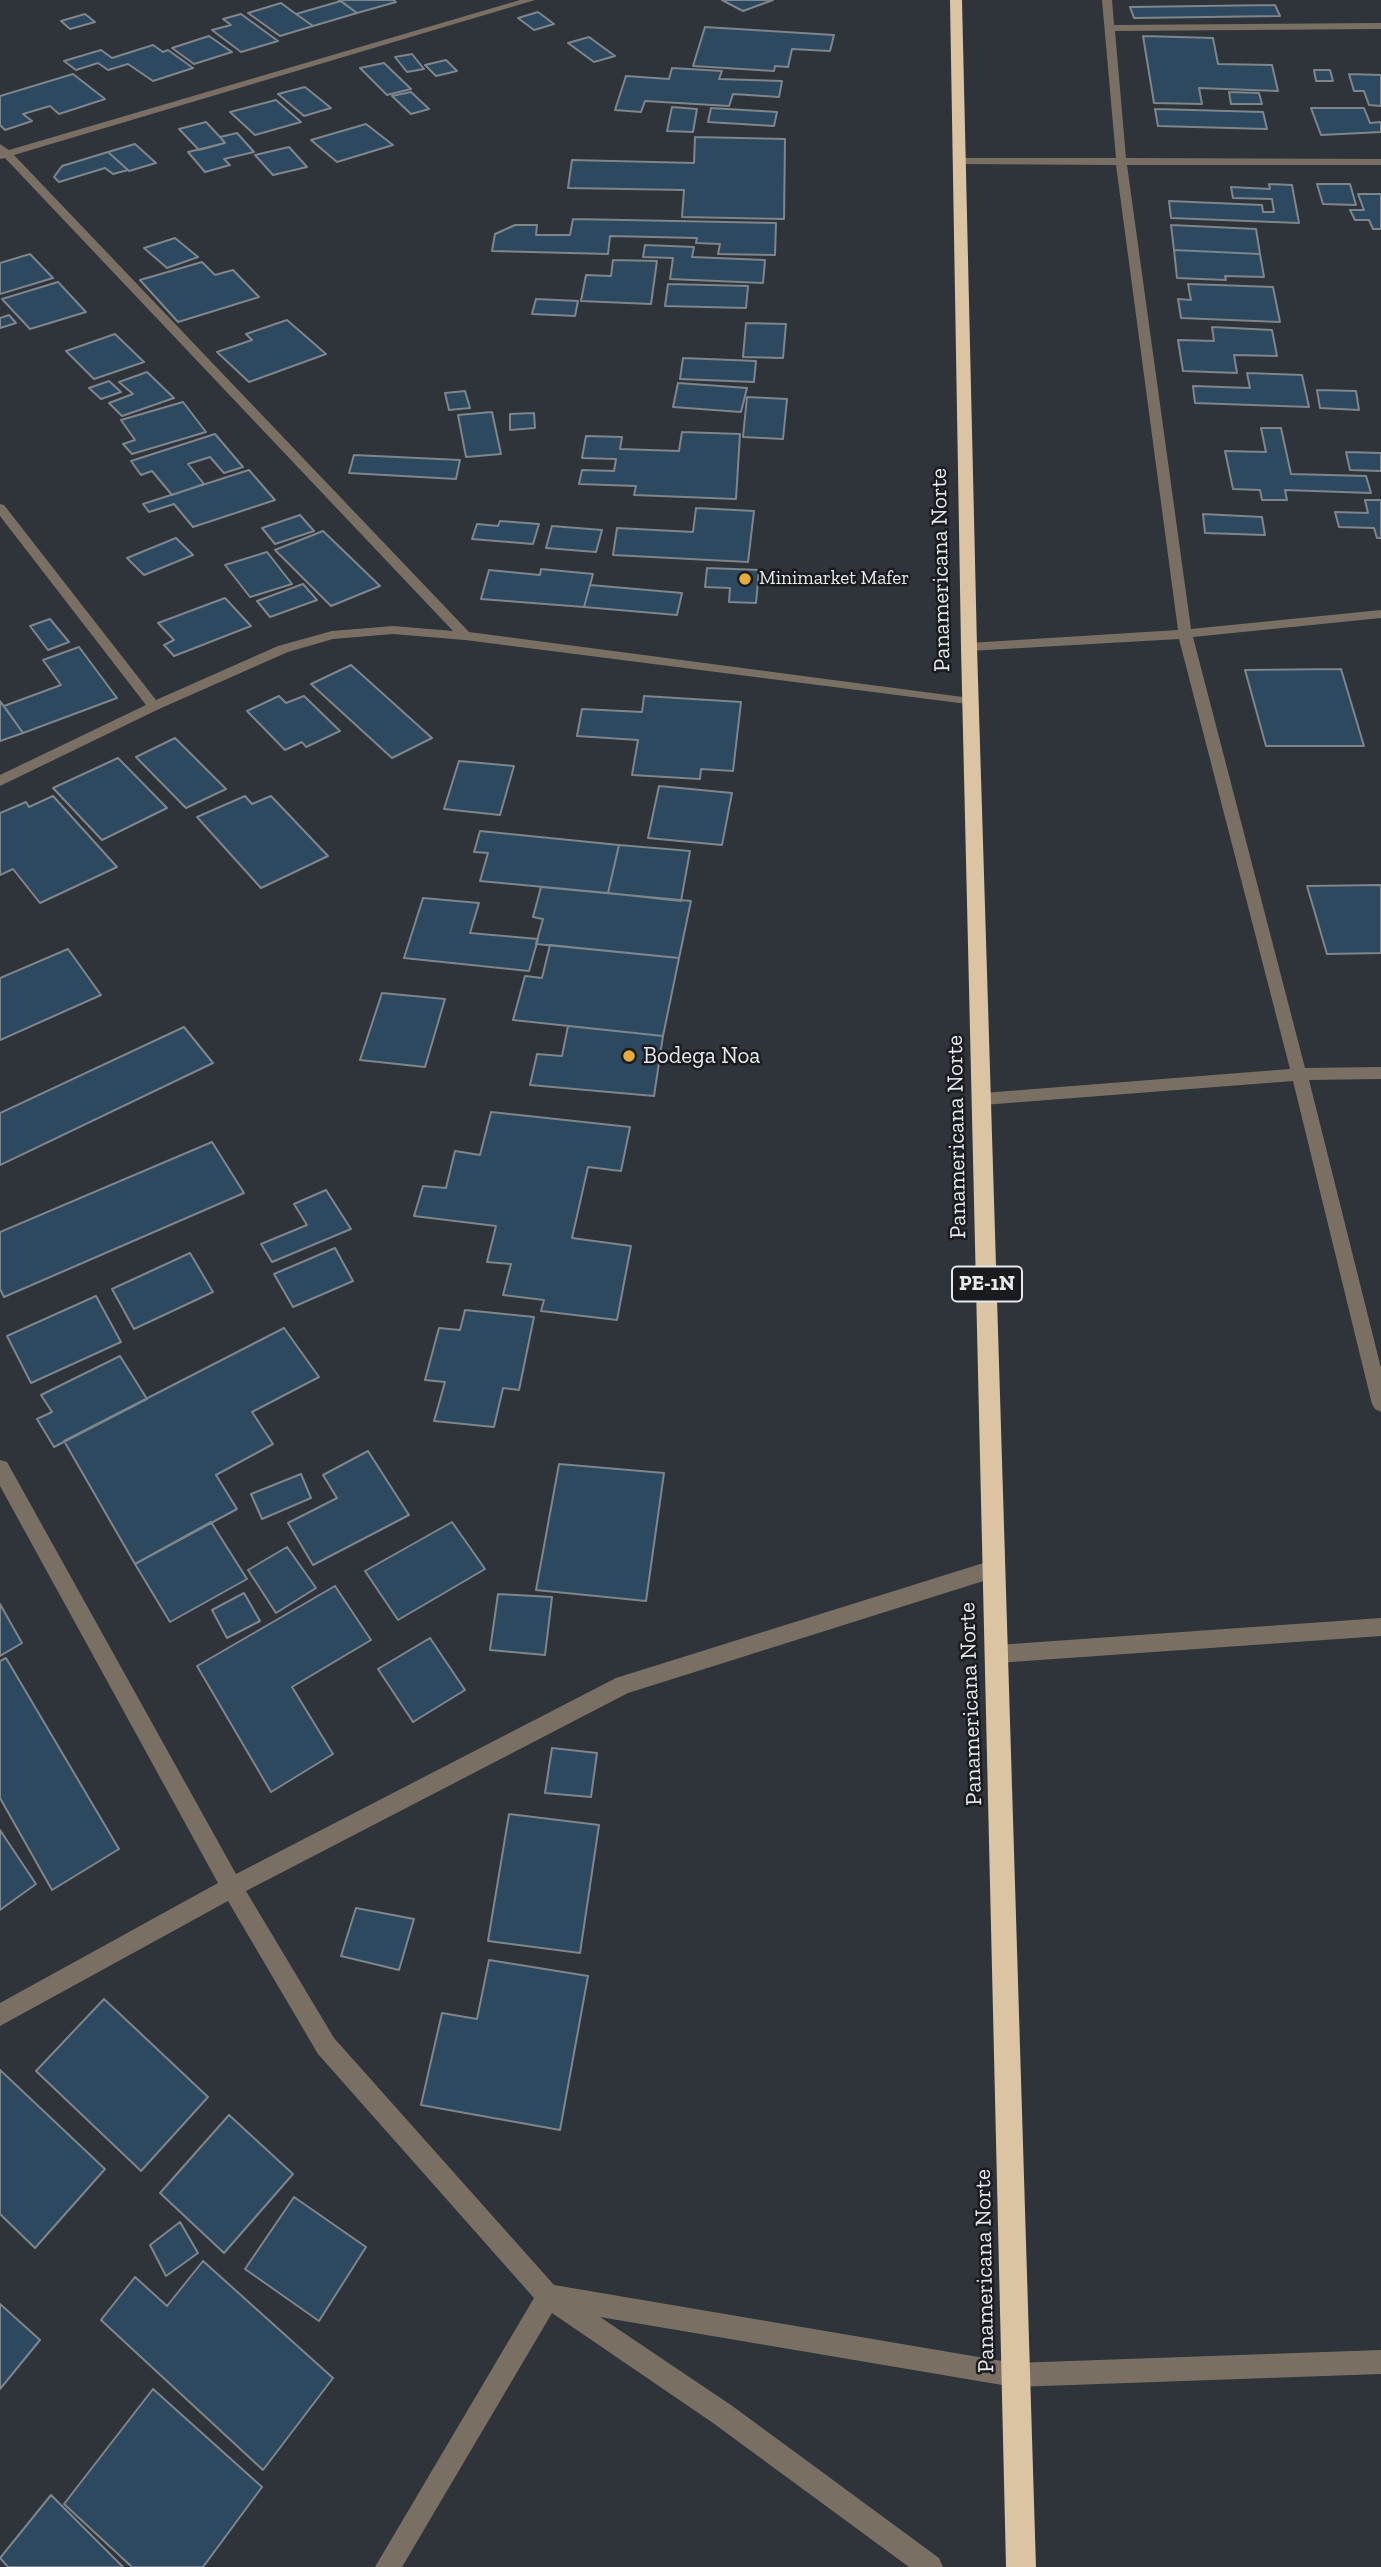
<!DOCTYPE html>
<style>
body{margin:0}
canvas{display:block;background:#2e3439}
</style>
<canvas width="1381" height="2567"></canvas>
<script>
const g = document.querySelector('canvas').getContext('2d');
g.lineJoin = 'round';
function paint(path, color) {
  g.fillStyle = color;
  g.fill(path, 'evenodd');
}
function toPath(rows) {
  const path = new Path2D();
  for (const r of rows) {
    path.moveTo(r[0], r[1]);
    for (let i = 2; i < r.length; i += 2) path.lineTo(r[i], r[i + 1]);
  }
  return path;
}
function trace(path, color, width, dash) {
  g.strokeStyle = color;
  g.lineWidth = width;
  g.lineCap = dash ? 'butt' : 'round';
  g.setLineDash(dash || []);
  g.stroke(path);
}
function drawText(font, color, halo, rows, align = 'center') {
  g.font = font + ' "Zilla Slab",serif';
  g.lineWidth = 5;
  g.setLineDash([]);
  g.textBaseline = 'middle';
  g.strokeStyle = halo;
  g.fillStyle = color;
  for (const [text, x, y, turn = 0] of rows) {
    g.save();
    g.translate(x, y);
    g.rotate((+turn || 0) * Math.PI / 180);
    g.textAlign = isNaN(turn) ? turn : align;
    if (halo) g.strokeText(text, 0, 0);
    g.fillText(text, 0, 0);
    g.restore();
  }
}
const building = toPath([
 [339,0,393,0,396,2,357,13,339,0],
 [722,0,773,0,743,11,722,0],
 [341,1,357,13,313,26,296,14,341,1],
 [281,3,296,14,313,26,280,36,248,13,281,3],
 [1275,5,1280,16,1134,18,1130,7,1275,5],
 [538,12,554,24,534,30,518,18,538,12],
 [85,14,95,22,70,29,61,21,85,14],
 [241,14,278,41,241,52,212,30,231,25,223,19,241,14],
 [705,27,834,35,830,51,792,49,788,67,775,66,774,71,693,66,705,27],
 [209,36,232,52,194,64,172,48,209,36],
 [1143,36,1213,38,1218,64,1272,65,1278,91,1199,88,1202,104,1154,103,1143,36],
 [589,37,615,56,594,62,568,43,589,37],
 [153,45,163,52,168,50,193,68,153,81,128,64,108,70,98,63,76,70,64,61,101,50,112,58,153,45],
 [412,54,424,69,407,72,395,57,412,54],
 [446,60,457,71,436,76,425,65,446,60],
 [384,63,411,89,387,95,360,68,384,63],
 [672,68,722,71,719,79,782,81,779,97,733,94,729,106,645,101,641,112,615,110,626,76,669,79,672,68],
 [1314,70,1330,70,1333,81,1316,81,1314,70],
 [73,74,105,99,59,114,50,106,23,114,32,121,5,130,0,125,0,96,73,74],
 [1349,74,1381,75,1381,106,1369,105,1364,91,1354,91,1349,74],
 [305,87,331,108,304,116,278,94,305,87],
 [411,92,429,109,411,114,392,96,411,92],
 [1229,92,1259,93,1262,104,1231,104,1229,92],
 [276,100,301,122,255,135,230,112,276,100],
 [672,107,697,109,693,132,667,131,672,107],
 [711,108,777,112,774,126,708,122,711,108],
 [1311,108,1364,108,1370,123,1381,122,1381,132,1321,135,1311,108],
 [1155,109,1263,112,1267,129,1158,126,1155,109],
 [206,122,220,137,225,143,199,150,179,129,206,122],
 [366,124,393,145,337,162,311,140,366,124],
 [237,133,254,152,224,159,230,165,205,172,188,152,225,143,220,137,237,133],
 [695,137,785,139,784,219,682,217,684,190,568,188,572,160,694,163,695,137],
 [135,144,156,163,129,171,108,152,135,144],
 [289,147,307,167,273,175,255,155,289,147],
 [108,152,128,170,113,174,105,168,59,182,54,177,62,166,108,152],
 [1269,184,1292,185,1299,223,1171,218,1169,201,1262,205,1263,212,1274,212,1272,199,1233,198,1231,187,1270,189,1269,184],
 [1317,184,1350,184,1356,205,1323,204,1317,184],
 [1358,194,1381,194,1381,229,1373,229,1369,220,1355,220,1350,210,1364,210,1358,194],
 [573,219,776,223,775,255,718,254,720,244,696,243,697,238,610,236,608,254,492,251,495,234,515,225,537,225,536,235,570,235,573,219],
 [1171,225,1256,229,1260,254,1174,250,1171,225],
 [175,238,198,257,167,268,144,248,175,238],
 [645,245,694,247,692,257,765,260,763,283,670,279,673,258,643,257,645,245],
 [1174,250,1260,254,1264,277,1225,276,1226,280,1177,278,1174,250],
 [30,254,53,278,0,294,0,263,30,254],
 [613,260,657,261,651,304,581,301,586,275,611,276,613,260],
 [202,262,215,275,233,270,259,297,178,322,140,280,202,262],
 [58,282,86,312,30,329,2,299,58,282],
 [668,284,748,286,746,308,665,306,668,284],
 [1188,284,1273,287,1280,322,1181,318,1178,299,1191,300,1188,284],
 [536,299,578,301,575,316,532,314,536,299],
 [9,315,16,323,0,328,0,318,9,315],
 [287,320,326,354,249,382,217,352,252,340,246,334,287,320],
 [746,323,786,324,783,358,743,357,746,323],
 [1212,327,1272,330,1277,356,1234,355,1237,373,1183,371,1178,340,1214,341,1212,327],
 [115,334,144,362,94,379,66,351,115,334],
 [683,358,756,361,754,382,680,379,683,358],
 [147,372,174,398,122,416,109,403,133,394,119,382,147,372],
 [1247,373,1302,375,1309,407,1195,403,1193,386,1250,388,1247,373],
 [109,381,121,392,101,399,89,388,109,381],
 [678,383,747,388,741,412,673,407,678,383],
 [1317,390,1356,391,1359,410,1320,408,1317,390],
 [465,391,470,408,449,410,445,393,465,391],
 [747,397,787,399,783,439,743,437,747,397],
 [183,402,206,432,132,454,123,444,135,440,121,420,183,402],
 [492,412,501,454,466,457,458,415,492,412],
 [534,413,535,428,510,430,510,414,534,413],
 [1261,428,1281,428,1291,474,1366,476,1371,493,1285,490,1287,500,1262,500,1260,490,1233,489,1225,451,1266,452,1261,428],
 [682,432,740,434,736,499,634,495,636,486,579,484,582,470,614,471,616,459,582,458,586,436,622,437,620,449,679,451,682,432],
 [215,434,243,467,224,473,210,457,188,464,204,484,172,495,152,471,141,475,131,461,215,434],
 [1346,452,1381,453,1381,471,1350,470,1346,452],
 [354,455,460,460,456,479,349,473,354,455],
 [249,470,275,500,193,527,174,504,149,512,143,504,249,470],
 [1365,500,1381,500,1381,538,1377,538,1374,528,1339,527,1335,512,1368,513,1365,500],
 [696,508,754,511,748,562,613,555,617,528,693,532,696,508],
 [1203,514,1262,517,1265,535,1205,533,1203,514],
 [300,515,314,531,275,544,262,528,300,515],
 [500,521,539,524,533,544,472,539,477,524,498,526,500,521],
 [552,526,602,530,596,552,546,548,552,526],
 [323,531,380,586,331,606,275,550,323,531],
 [176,538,193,555,144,575,127,558,176,538],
 [267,552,292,584,250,597,225,565,267,552],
 [707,568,759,570,756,603,729,602,730,588,705,587,707,568],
 [541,569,593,574,584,607,481,599,489,570,540,575,541,569],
 [303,584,317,600,270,617,257,601,303,584],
 [590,585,682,593,677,615,584,607,590,585],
 [225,598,251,626,174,656,164,645,174,640,158,623,225,598],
 [50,619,69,642,48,650,30,626,50,619],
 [79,647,117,698,23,733,4,706,61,685,43,660,79,647],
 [351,665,432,738,392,758,311,684,351,665],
 [1341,669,1364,746,1266,746,1245,670,1341,669],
 [279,696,286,703,304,696,340,731,306,747,302,742,285,750,247,711,279,696],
 [644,696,741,702,733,771,701,769,700,779,632,775,638,740,577,736,582,709,642,712,644,696],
 [0,701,23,733,0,741,0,701],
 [175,738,226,789,186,808,136,757,175,738],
 [118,758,167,808,102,840,53,788,118,758],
 [459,761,514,766,500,815,444,809,459,761],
 [659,786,732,793,722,845,648,838,659,786],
 [53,796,117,867,40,903,13,869,0,875,0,813,26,802,29,807,53,796],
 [245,796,252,804,271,796,328,856,261,888,197,817,245,796],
 [480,831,619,845,608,893,480,881,488,853,474,852,480,831],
 [619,845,690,851,681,901,608,893,619,845],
 [1381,885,1381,953,1327,954,1307,886,1381,885],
 [541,887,691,901,679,958,536,944,543,919,533,917,541,887],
 [423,898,479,903,470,933,538,939,529,971,404,958,423,898],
 [550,945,679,958,663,1036,513,1020,525,976,542,978,550,945],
 [68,949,101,995,0,1040,0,978,68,949],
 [382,993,445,999,425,1067,360,1060,382,993],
 [568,1026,663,1036,654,1096,530,1085,537,1054,562,1056,568,1026],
 [184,1027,213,1063,0,1165,0,1113,184,1027],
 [491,1112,630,1127,621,1171,588,1167,572,1238,631,1246,617,1320,541,1311,544,1300,503,1295,511,1264,487,1262,496,1226,414,1216,423,1186,446,1188,455,1151,480,1155,491,1112],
 [212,1142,244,1193,4,1297,0,1289,0,1232,212,1142],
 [326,1190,351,1229,272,1262,261,1244,307,1225,294,1204,326,1190],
 [335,1248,353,1281,293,1307,274,1274,335,1248],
 [190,1253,213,1292,134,1329,112,1289,190,1253],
 [96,1296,121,1342,31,1383,7,1336,96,1296],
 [465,1310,534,1317,519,1390,503,1388,494,1427,434,1421,445,1382,425,1380,439,1328,460,1330,465,1310],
 [284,1328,319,1377,252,1412,273,1444,216,1475,237,1509,135,1564,64,1441,284,1328],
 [120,1356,147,1399,54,1447,37,1419,52,1412,41,1395,120,1356],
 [368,1451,409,1515,313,1565,288,1523,337,1498,323,1475,368,1451],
 [559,1464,664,1473,646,1601,536,1590,559,1464],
 [301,1474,311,1498,262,1519,251,1494,301,1474],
 [211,1522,247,1579,170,1622,135,1564,211,1522],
 [452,1522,485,1569,398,1620,365,1571,452,1522],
 [287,1547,316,1588,276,1613,248,1570,287,1547],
 [335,1586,371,1640,292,1687,333,1754,271,1792,197,1666,335,1586],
 [244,1593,260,1621,227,1638,212,1610,244,1593],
 [498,1594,552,1597,545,1655,490,1650,498,1594],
 [0,1604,22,1643,0,1656,0,1604],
 [430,1638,465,1690,413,1722,378,1669,430,1638],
 [6,1658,119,1849,52,1890,0,1798,0,1661,6,1658],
 [552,1748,597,1753,591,1797,545,1793,552,1748],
 [509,1814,599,1825,580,1953,488,1941,509,1814],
 [0,1830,36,1884,0,1910,0,1830],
 [356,1908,414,1919,399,1970,341,1956,356,1908],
 [489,1960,588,1976,560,2130,421,2105,442,2013,477,2019,489,1960],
 [104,1999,208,2097,141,2171,36,2071,104,1999],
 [0,2070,105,2169,35,2248,0,2214,0,2070],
 [229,2115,293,2174,224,2253,160,2193,229,2115],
 [294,2197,366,2247,319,2321,245,2269,294,2197],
 [180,2222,198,2253,166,2276,150,2245,180,2222],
 [203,2261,333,2378,263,2470,101,2320,135,2277,167,2306,203,2261],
 [0,2304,40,2340,0,2389,0,2304],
 [153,2389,262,2487,203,2567,132,2567,64,2504,153,2389],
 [51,2495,123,2567,8,2567,0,2558,51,2495]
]);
const minor = toPath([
 [520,0,535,0,14,155,469,632,970,698,977,702,975,705,465,640,393,634,333,639,288,652,159,709,0,786,0,775,146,705,0,516,0,504,4,505,156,700,278,646,332,631,393,626,453,631,5,158,0,159,0,144,9,150,520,0],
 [1102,0,1112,0,1114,25,1381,23,1381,29,1115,31,1126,158,1381,159,1381,165,1127,165,1191,629,1381,610,1381,618,1193,637,1305,1068,1381,1067,1381,1079,1309,1080,1381,1368,1381,1412,1375,1409,1372,1404,1293,1081,983,1105,975,1099,983,1093,1290,1069,1179,639,969,651,962,647,969,643,1178,630,1116,165,958,164,953,161,958,158,1116,158,1102,0],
 [0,1460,7,1462,236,1874,616,1678,993,1560,1000,1563,1003,1569,1000,1575,993,1578,628,1693,246,1891,334,2038,554,2285,1014,2363,1381,2350,1381,2374,1014,2387,600,2317,731,2405,939,2558,943,2567,909,2567,713,2423,552,2313,402,2567,375,2567,534,2298,318,2054,228,1901,0,2026,0,2003,218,1883,0,1486,0,1460],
 [1381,1618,1381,1636,997,1663,990,1660,987,1654,990,1648,997,1645,1381,1618]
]);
const highway = toPath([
 [950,0,962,0,977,647,1036,2567,1006,2567,961,647,950,0]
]);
const markers = [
 [745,579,7,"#e9ab38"],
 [629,1056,7,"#e9ab38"]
];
const farPoinames = [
 ["Minimarket Mafer",759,579]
];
const shields = [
 [987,1284,70]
];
const shieldNames = [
 ["PE-1N",987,1284]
];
const streetNames = [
 ["Panamericana Norte",941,570,-91],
 ["Panamericana Norte",957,1137,-91],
 ["Panamericana Norte",971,1704,-92],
 ["Panamericana Norte",985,2271,-91]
];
const poiNames = [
 ["Bodega Noa",643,1056]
];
paint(building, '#2c495f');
trace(building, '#7e858b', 2);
paint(minor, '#797063');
paint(highway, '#dac4a2');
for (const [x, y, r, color] of markers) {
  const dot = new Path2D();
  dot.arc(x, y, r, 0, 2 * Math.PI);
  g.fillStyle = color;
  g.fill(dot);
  trace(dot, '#191b1e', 2.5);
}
drawText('19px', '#e6eaed', '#191b1e', farPoinames, 'left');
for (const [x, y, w] of shields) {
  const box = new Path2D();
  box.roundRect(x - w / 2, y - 17.5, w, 35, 5);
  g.fillStyle = '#191b1e';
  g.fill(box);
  trace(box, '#e6eaed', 2);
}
drawText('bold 21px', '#e6eaed', null, shieldNames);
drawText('23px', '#e6eaed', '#191b1e', streetNames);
drawText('23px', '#e6eaed', '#191b1e', poiNames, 'left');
</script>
